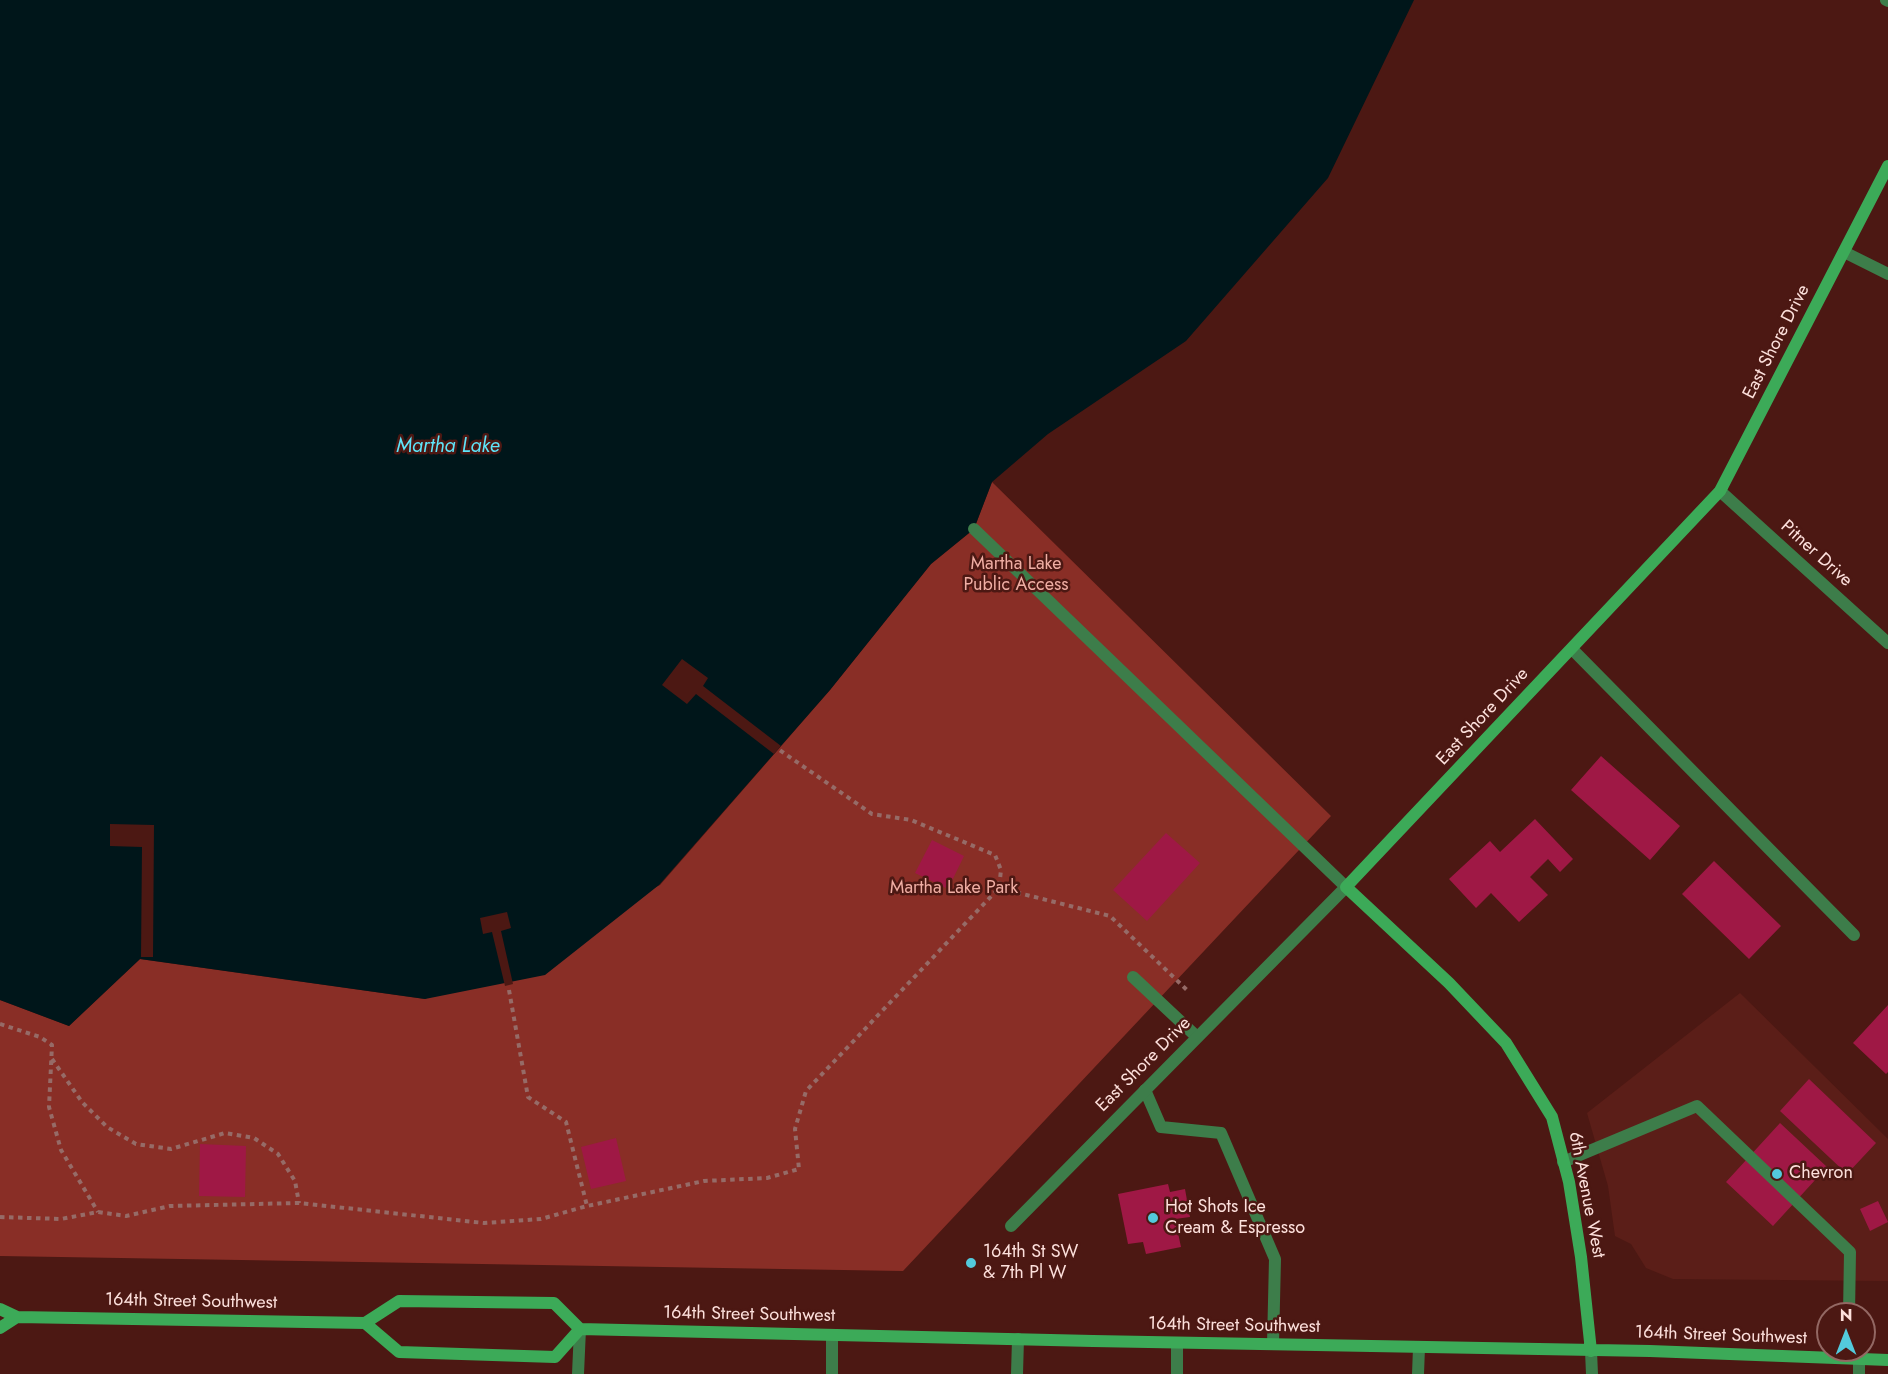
<!DOCTYPE html>
<style>
body{margin:0}
#map{position:relative;width:1888px;height:1374px;overflow:hidden;background:#4c1813;font-family:Jost,sans-serif}
canvas{display:block}
.north{position:absolute;left:1816px;top:1302px;width:60px;height:60px;box-sizing:border-box;background:#4c1813;border:2px solid #936863;border-radius:50%;rotate:0deg;font-size:16px;font-weight:700;line-height:24px;text-align:center;color:#fde0dc}
.north::after{content:'';display:block;margin:auto;width:21px;height:27px;background:#53cadc;clip-path:polygon(50% 0,100% 100%,50% 72%,0 100%)}
</style>
<div id="map">
<canvas width="1888" height="1374"></canvas>
<div class="north">N</div>
</div>
<script>
const g = document.querySelector('canvas').getContext('2d');
g.lineJoin = 'round';
function paint(path, color) {
  g.fillStyle = color;
  g.fill(path, 'evenodd');
}
function toPath(rows) {
  const path = new Path2D();
  for (const r of rows) {
    path.moveTo(r[0], r[1]);
    for (let i = 2; i < r.length; i += 2) path.lineTo(r[i], r[i + 1]);
  }
  return path;
}
function trace(path, color, width, dash) {
  g.strokeStyle = color;
  g.lineWidth = width;
  g.lineCap = dash ? 'butt' : 'round';
  g.setLineDash(dash || []);
  g.stroke(path);
}
function drawText(font, color, halo, rows, align = 'center') {
  g.font = font + ' Jost,sans-serif';
  g.lineWidth = 5;
  g.setLineDash([]);
  g.textBaseline = 'middle';
  g.strokeStyle = halo;
  g.fillStyle = color;
  for (const [text, x, y, turn = 0] of rows) {
    g.save();
    g.translate(x, y);
    g.rotate((+turn || 0) * Math.PI / 180);
    g.textAlign = isNaN(turn) ? turn : align;
    if (halo) g.strokeText(text, 0, 0);
    g.fillText(text, 0, 0);
    g.restore();
  }
}
const built = toPath([
 [1740,993,1888,1139,1888,1281,1673,1279,1646,1268,1631,1244,1615,1236,1608,1186,1587,1113]
]);
const green = toPath([
 [992,482,1331,816,903,1271,0,1256,0,1000,69,1026,140,959,425,999,660,885,830,690,931,564,974,529]
]);
const water = toPath([
 [0,0,1414,0,1328,178,1186,341,1048,434,992,482,974,529,931,564,830,690,659,885,545,975,425,999,140,959,69,1026,0,1000]
]);
const pier = toPath([
 [682,659,708,678,703,686,781,746,774,754,696,694,687,704,662,685],
 [110,824,154,825,153,957,141,957,142,847,110,846],
 [507,912,511,928,501,931,513,984,505,986,492,932,483,934,480,918]
]);
const building = toPath([
 [1601,756,1680,826,1650,860,1571,790],
 [1535,819,1573,859,1560,872,1548,859,1530,877,1548,895,1519,922,1491,893,1476,908,1449,879,1490,841,1500,852],
 [1166,833,1200,863,1147,921,1113,890],
 [932,840,964,856,948,889,915,873],
 [1714,861,1781,926,1749,959,1682,894],
 [1888,1005,1888,1072,1886,1074,1853,1043],
 [1809,1079,1876,1143,1847,1174,1780,1111],
 [1780,1123,1827,1167,1773,1226,1726,1182],
 [616,1138,626,1181,591,1189,581,1147],
 [200,1144,246,1146,245,1197,199,1196],
 [1168,1184,1170,1192,1185,1189,1190,1217,1175,1219,1181,1247,1146,1254,1143,1242,1128,1244,1118,1194],
 [1878,1201,1888,1222,1870,1231,1860,1209]
]);
const path = toPath([
 [999,888,1110,916,1189,992],
 [509,990,528,1097,566,1122,587,1206],
 [0,1024,40,1037,52,1045,49,1107,61,1150,98,1212],
 [52,1059,82,1102,107,1127,136,1144,171,1149,225,1133,254,1138,278,1154,295,1181,299,1203],
 [0,1217,61,1219,98,1212,126,1216,170,1206,299,1203,484,1223,541,1219,587,1206,704,1181,767,1178,799,1169,795,1129,806,1091,999,888,1001,870,995,855,911,820,872,814,778,749]
]);
const lane = toPath([
 [1886,0,1888,1],
 [1844,252,1888,274],
 [1572,649,1854,935],
 [1133,977,1197,1037],
 [1145,1090,1161,1127,1221,1133,1275,1259,1273,1344],
 [1563,1162,1697,1106,1850,1252,1849,1314],
 [1177,1343,1177,1374],
 [1859,1359,1859,1374],
 [578,1374,580,1329],
 [1017,1374,1018,1339],
 [1418,1374,1419,1348]
]);
const street = toPath([
 [1720,491,1888,643],
 [974,529,1346,887,1011,1226],
 [832,1336,832,1374],
 [1591,1351,1592,1374]
]);
const secondary = toPath([
 [0,1309,17,1317,365,1323,399,1301,554,1303,580,1329,1093,1341,1650,1351,1888,1360],
 [365,1323,399,1352,555,1357,580,1329],
 [0,1328,17,1317],
 [1591,1351,1581,1257,1569,1182,1552,1117,1506,1043,1449,983,1346,887,1720,491,1888,166]
]);
const markers = [
 [1777,1174,6,"#53cadc"],
 [1153,1218,6,"#53cadc"],
 [971,1263,6,"#53cadc"]
];
const streetNames = [
 ["East Shore Drive",1777,342,-63],
 ["Pitner Drive",1816,554,42],
 ["East Shore Drive",1483,717,-47],
 ["East Shore Drive",1144,1065,-45],
 ["6th Avenue West",1586,1195,79],
 ["164th Street Southwest",191,1302,1],
 ["164th Street Southwest",749,1315,1],
 ["164th Street Southwest",1234,1326,1],
 ["164th Street Southwest",1721,1336,2]
];
const parkNames = [
 ["Martha Lake",1016,565],
 ["Public Access",1016,586],
 ["Martha Lake Park",954,889]
];
const poiNames = [
 ["Chevron",1789,1174],
 ["Hot Shots Ice",1165,1208],
 ["Cream & Espresso",1165,1229],
 ["164th St SW",983,1253],
 ["& 7th Pl W",983,1274]
];
const waterNames = [
 ["Martha Lake",448,447]
];
paint(built, '#5b1e18');
paint(green, '#892e26');
paint(water, '#00161a');
paint(pier, '#4c1813');
paint(building, '#9f1845');
trace(path, '#966b67', 4, [4.5, 4.5]);
trace(lane, '#3d7d4a', 12);
trace(street, '#3d7d4a', 12);
trace(secondary, '#3caa58', 12);
for (const [x, y, r, color] of markers) {
  const dot = new Path2D();
  dot.arc(x, y, r, 0, 2 * Math.PI);
  g.fillStyle = color;
  g.fill(dot);
  trace(dot, '#4c1813', 2);
}
drawText('18px', '#fde0dc', '#4c1813', streetNames);
drawText('18px', '#f0aea4', '#4c1813', parkNames);
drawText('18px', '#fde0dc', '#4c1813', poiNames, 'left');
drawText('italic 20px', '#5ee5f9', '#4c1813', waterNames);
</script>
